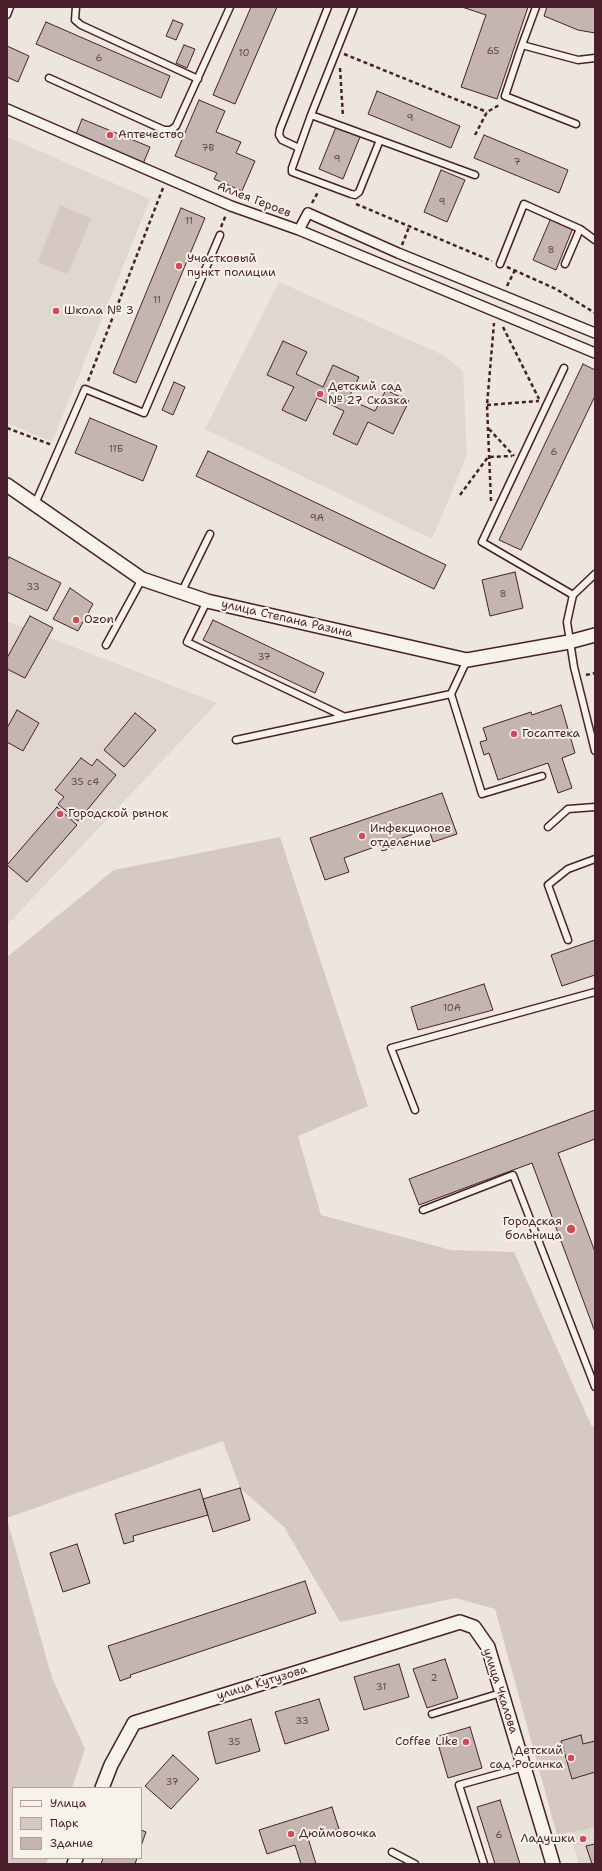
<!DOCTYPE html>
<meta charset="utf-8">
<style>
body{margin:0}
#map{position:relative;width:602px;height:1871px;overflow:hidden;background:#ece6dd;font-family:"Shantell Sans",sans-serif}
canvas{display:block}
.frame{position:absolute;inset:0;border:8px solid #4a1f2b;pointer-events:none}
.legend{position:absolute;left:12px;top:1787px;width:130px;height:72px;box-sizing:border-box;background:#f7f3e8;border:1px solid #b29e9c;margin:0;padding:5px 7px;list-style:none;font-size:12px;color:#4a1f2b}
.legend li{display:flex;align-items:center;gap:8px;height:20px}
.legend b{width:20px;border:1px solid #b29e9c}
</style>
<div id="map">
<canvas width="602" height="1871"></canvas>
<div class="frame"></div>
<ul class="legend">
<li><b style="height:5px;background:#f7f3e8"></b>Улица</li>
<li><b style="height:11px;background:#d5c9c2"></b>Парк</li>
<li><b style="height:11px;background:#c4b5b0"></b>Здание</li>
</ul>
</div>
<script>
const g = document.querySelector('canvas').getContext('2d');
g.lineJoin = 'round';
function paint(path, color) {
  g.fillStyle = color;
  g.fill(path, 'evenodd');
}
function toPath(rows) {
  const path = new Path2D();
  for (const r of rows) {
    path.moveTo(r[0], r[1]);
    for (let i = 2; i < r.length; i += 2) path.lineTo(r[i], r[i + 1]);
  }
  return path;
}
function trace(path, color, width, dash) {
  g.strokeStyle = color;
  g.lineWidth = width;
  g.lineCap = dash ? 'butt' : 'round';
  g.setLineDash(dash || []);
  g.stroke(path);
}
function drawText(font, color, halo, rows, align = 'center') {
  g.font = font + ' "Shantell Sans",sans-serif';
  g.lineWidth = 4;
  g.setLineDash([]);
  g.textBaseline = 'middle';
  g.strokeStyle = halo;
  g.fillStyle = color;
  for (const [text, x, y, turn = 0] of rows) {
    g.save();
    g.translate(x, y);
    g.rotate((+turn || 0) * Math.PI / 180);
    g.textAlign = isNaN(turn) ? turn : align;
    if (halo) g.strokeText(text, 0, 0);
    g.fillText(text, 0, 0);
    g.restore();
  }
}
const built = toPath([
 [7,137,150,199,52,442,7,423],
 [279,282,443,355,463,371,467,455,432,539,205,429],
 [7,621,217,703,7,925],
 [595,1806,595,1864,579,1864,564,1815]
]);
const green = toPath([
 [60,205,91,218,68,274,38,262],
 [280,837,368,1106,298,1136,321,1215,451,1250,514,1252,592,1427,595,1426,595,1827,557,1835,495,1609,456,1598,340,1622,284,1527,240,1488,223,1441,7,1518,7,957,114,870],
 [7,1519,52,1678,85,1749,72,1788,13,1788,13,1858,48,1858,46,1864,7,1864]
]);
const building = toPath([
 [251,7,277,7,235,104,213,95,251,7],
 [462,7,528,7,497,99,461,87,486,15,462,7],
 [547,7,595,7,595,33,578,30,544,16,547,7],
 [173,20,183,24,176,40,166,36,173,20],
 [46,22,170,76,161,98,36,44,46,22],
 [184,45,195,49,187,68,176,63,184,45],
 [7,46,29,56,18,82,7,77,7,46],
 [377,91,460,126,451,148,368,114,377,91],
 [199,100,225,111,216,132,241,142,236,153,255,161,242,191,214,179,217,173,175,156,199,100],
 [82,119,150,147,143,164,75,137,82,119],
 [336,127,360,137,343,179,319,169,336,127],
 [484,135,568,170,559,193,474,158,484,135],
 [441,170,465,180,447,222,424,212,441,170],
 [181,208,205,218,136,383,113,373,181,208],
 [551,218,573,228,556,270,533,260,551,218],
 [283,341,307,352,296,374,323,387,333,365,359,377,348,399,375,411,386,390,409,401,393,434,368,422,357,445,333,434,344,411,317,398,306,421,282,410,294,387,267,375,283,341],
 [583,364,595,370,595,396,521,550,499,540,583,364],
 [174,382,185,387,173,415,162,410,174,382],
 [90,418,157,446,143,481,75,453,90,418],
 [208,451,446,565,434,589,196,476,208,451],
 [9,557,61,583,47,611,7,592,7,561,9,557],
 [515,572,523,608,490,616,482,580,515,572],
 [70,588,93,604,78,631,53,619,70,588],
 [30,616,53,628,25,678,7,669,7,658,30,616],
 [213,620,324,673,315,693,203,640,213,620],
 [561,705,575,753,562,758,572,788,558,793,548,763,498,780,489,753,484,755,480,742,487,740,483,728,531,712,532,715,561,705],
 [17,710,39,723,23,751,7,742,7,728,17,710],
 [135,713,156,730,124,767,104,750,135,713],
 [81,758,92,766,97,759,116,775,78,821,58,804,64,797,55,790,81,758],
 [442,793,457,834,433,842,429,829,393,841,395,847,382,851,380,845,344,858,349,872,325,880,310,838,442,793],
 [57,807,77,825,27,882,7,865,57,807],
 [595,940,595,975,562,986,551,955,595,940],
 [484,984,493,1010,418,1030,411,1007,484,984],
 [595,1110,595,1139,558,1153,595,1252,595,1332,532,1163,419,1205,409,1179,595,1110],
 [240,1488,250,1520,213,1532,203,1499,240,1488],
 [200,1489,208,1515,133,1536,134,1541,124,1544,115,1514,200,1489],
 [77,1544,90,1583,63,1592,50,1553,77,1544],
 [305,1581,316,1613,130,1675,131,1677,120,1681,108,1646,305,1581],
 [445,1659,458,1698,427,1708,413,1669,445,1659],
 [399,1664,409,1697,364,1710,354,1677,399,1664],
 [319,1699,329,1730,285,1744,275,1712,319,1699],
 [251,1719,260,1751,216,1764,208,1732,251,1719],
 [470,1727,482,1768,448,1778,436,1737,470,1727],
 [581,1735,583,1744,595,1741,595,1772,572,1779,561,1741,581,1735],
 [173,1755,199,1779,171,1809,145,1786,173,1755],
 [500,1800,520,1864,495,1864,477,1807,500,1800],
 [332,1807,339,1829,308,1838,316,1864,301,1864,295,1845,267,1854,259,1830,332,1807],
 [141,1830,146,1832,141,1846,141,1830],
 [595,1844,595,1864,592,1864,586,1846,595,1844],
 [103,1858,137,1858,135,1864,101,1864,103,1858]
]);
const path = toPath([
 [344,54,487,112],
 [340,68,343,117],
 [475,135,487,112,501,104],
 [312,203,318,192],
 [356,204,492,261],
 [221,227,226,215],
 [402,245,409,227],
 [507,267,556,289,595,313],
 [507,286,515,270],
 [503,327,539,399],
 [88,381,163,188],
 [487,405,539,401],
 [7,428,52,445],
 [489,429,514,456],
 [460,495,488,457,512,456],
 [491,501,487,405,494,323],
 [586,675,595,673]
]);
const service = toPath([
 [76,7,75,20,81,25,198,79],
 [354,7,311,115,292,168,292,172,351,194,355,195,359,192,380,140],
 [536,7,522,45,578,60,595,58],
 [7,15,10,7],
 [522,45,505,96,576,124],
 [49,78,164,130,171,130,176,126,230,7],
 [311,115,475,175],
 [299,148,282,140,279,135,280,129,328,7],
 [500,264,524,204,580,229,595,240],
 [565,264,580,229],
 [564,368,482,542,573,595],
 [35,504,85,389,144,413,220,235],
 [595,574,573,595,567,622,574,667,595,751],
 [182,591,210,534],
 [207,601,187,642,343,716],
 [106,645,142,579],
 [451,694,482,794,542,776],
 [236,740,451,694,467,660],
 [548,827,568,809,595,807],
 [568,940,548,885,568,869,595,859],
 [415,1110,391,1048,595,992],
 [423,1210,513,1175,595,1387],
 [432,1714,501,1693],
 [392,1852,415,1864],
 [484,1864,459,1785,524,1767]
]);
const pedestrian = toPath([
 [7,109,231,206,299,230,308,213,398,253,595,333],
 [299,230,595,353]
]);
const minor = toPath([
 [7,485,142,579,207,601,467,660,569,642,595,635],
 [102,1788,111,1765,134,1723,460,1622,474,1627,488,1647,553,1864],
 [74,1864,76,1858]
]);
const markers = [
 [110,135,4,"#d1495b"],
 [179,266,4,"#d1495b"],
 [56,311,4,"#d1495b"],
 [320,394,4,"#d1495b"],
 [76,620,4,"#d1495b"],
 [514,734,4,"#d1495b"],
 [60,814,4,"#d1495b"],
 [362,836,4,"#d1495b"],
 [571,1229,5,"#d1495b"],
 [466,1742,4,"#d1495b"],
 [571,1758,4,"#d1495b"],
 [291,1834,4,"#d1495b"],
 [583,1839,4,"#d1495b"]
];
const numberNames = [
 ["65",493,51],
 ["10",244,53],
 ["6",99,58],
 ["9",410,118],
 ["7В",208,148],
 ["9",337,159],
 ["7",517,162],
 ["9",442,202],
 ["11",189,221],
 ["8",551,250],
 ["11",157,300],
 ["11Б",116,449],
 ["6",554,452],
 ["9А",317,518],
 ["33",33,587],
 ["8",503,594],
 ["37",264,657],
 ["35 с4",85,782],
 ["10А",452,1008],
 ["2",434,1678],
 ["31",381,1687],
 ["33",302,1721],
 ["35",234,1742],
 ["37",172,1782],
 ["6",499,1835]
];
const poiNames = [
 ["Аптечество",118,135],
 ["Участковый",187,259],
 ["пункт полиции",187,273],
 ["Школа № 3",64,311],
 ["Детский сад",328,387],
 ["№ 27 Сказка",328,401],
 ["Ozon",84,620],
 ["Госаптека",522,734],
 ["Городской рынок",68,814],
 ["Инфекционое",370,829],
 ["отделение",370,843],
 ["Городская",562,1222,"right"],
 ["больница",562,1236,"right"],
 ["Coffee Like",458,1742,"right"],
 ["Детский",563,1751,"right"],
 ["сад Росинка",563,1765,"right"],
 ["Дюймовочка",299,1834],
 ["Ладушки",575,1839,"right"]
];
const streetNames = [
 ["Аллея Героев",254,200,21],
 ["улица Степана Разина",287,619,13],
 ["улица Кутузова",262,1683,-17],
 ["улица Чкалова",500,1691,72]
];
paint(built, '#e0d7d0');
paint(green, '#d5c9c2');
paint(building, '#c4b5b0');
trace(building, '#4a1f2b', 1);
trace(service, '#4a1f2b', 9);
trace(pedestrian, '#4a1f2b', 12);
trace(minor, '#4a1f2b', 16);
trace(path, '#4a1f2b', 2.5, [4, 3]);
trace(service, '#f7f3e8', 6);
trace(pedestrian, '#f7f3e8', 9);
trace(minor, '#f7f3e8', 13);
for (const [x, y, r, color] of markers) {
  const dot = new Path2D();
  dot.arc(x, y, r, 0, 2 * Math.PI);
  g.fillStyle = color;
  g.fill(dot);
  trace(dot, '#f7f3e8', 1.5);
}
drawText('10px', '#68444c', null, numberNames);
drawText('12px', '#4a1f2b', '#f7f3e8', poiNames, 'left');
drawText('12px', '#4a1f2b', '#f7f3e8', streetNames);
</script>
